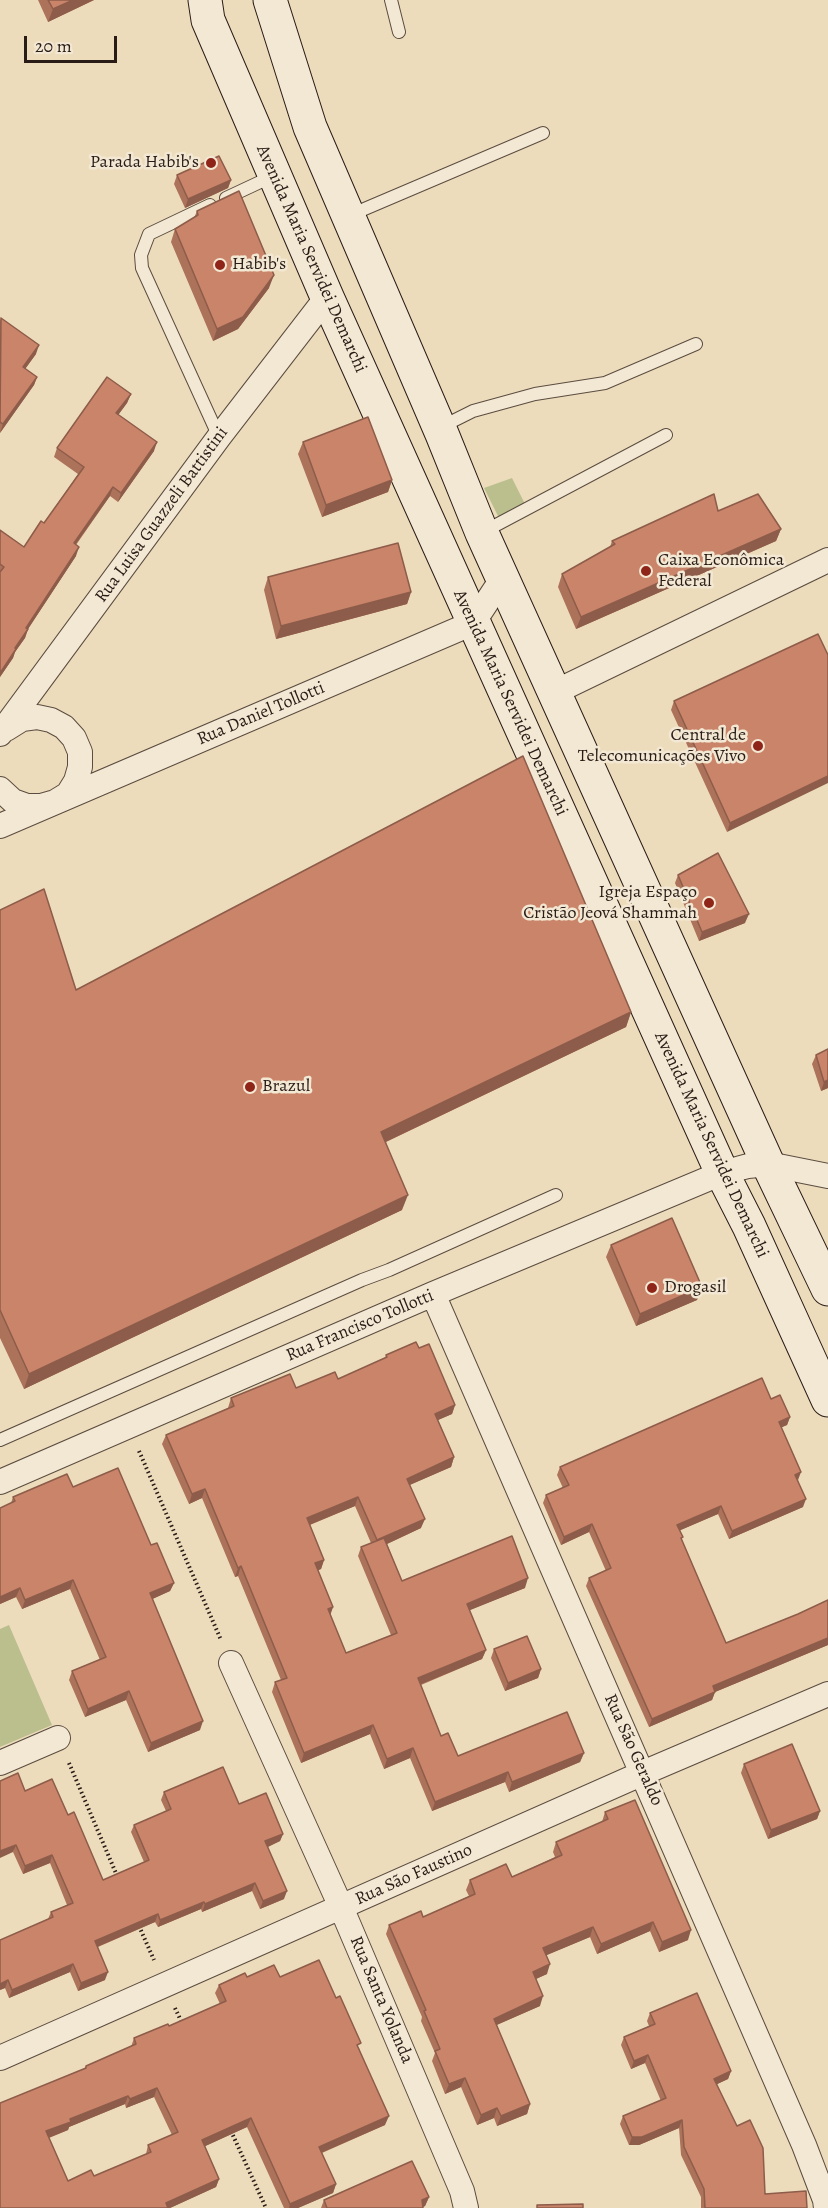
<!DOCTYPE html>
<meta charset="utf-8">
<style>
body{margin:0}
#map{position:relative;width:828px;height:2208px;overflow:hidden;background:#eddcbb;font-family:Alegreya,serif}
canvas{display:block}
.scale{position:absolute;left:24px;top:36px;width:93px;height:27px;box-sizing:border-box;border:3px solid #291c17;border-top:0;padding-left:8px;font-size:18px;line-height:21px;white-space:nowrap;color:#291c17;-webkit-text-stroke:4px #f3e8d3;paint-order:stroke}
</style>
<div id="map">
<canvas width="828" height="2208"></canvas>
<div class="scale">20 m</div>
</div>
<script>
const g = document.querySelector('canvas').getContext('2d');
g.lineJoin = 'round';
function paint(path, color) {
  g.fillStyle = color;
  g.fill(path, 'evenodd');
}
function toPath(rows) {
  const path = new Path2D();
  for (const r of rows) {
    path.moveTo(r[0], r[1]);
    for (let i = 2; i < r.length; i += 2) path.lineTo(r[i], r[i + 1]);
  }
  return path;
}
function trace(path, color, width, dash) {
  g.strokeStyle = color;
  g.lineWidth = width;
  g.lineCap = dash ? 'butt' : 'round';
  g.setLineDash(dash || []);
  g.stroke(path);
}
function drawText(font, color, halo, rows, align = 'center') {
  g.font = font + ' Alegreya,serif';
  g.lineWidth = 5;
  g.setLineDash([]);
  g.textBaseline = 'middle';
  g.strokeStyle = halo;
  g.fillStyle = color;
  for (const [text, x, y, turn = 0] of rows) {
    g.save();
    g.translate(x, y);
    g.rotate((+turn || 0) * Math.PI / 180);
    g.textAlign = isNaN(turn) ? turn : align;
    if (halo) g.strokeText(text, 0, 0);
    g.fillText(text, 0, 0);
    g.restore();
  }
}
const green = toPath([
 [512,478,526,506,500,520,484,488],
 [9,1625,52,1725,0,1747,0,1629]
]);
const path = toPath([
 [139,1451,221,1640],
 [69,1763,118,1878],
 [139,1926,154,1960],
 [175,2008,182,2023],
 [231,2131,266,2208]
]);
const service = toPath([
 [391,0,399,32],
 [226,198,273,176],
 [210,205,149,234,141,255,142,268,219,437],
 [348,216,543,133],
 [441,427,473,411,535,394,605,383,696,344],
 [483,532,666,435],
 [0,1440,362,1280,389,1270,556,1195]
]);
const minor = toPath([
 [553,693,828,560],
 [0,734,219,437,327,297],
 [0,789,13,801,27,806,41,806,55,802,68,794,76,781,80,767,80,752,74,738,64,727,51,720,37,717,22,719,6,729],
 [0,826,473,623,502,579],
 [433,1294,804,2145,825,2200,826,2208],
 [0,1482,433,1294,722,1173,748,1166,768,1164,828,1176],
 [231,1663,341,1907,462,2191,466,2208],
 [0,1763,58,1738],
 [0,2058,643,1773,828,1694]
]);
const secondary = toPath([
 [205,0,208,20,327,297,722,1173,749,1226,828,1400],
 [270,0,310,127,442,434,482,533,768,1164,828,1289]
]);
const wall = toPath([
 [38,0,94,0,48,22],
 [177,175,231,180,228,188,185,208,174,184],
 [197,211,269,288,238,329,213,341,171,242,175,229,194,218],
 [0,319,36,354,25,369,37,377,34,385,0,433],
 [131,394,127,403,118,415,154,451,118,502,110,496,76,545,76,556,28,629,25,638,15,652,13,658,0,677,0,530,24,547,44,523,78,474,54,457,57,448],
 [303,442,392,480,388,492,322,517,298,454],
 [718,511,781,529,776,541,576,629,558,587,562,574,610,547,612,541],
 [268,577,411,592,407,604,276,639,264,590],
 [818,634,727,832,671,710,674,701],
 [678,875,745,923,699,941,675,883],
 [0,910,76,990,631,1012,626,1027,386,1142,402,1210,24,1389,0,1338],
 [828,1049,828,1088,821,1091,812,1064,816,1055],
 [611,1245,702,1287,697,1300,636,1326,606,1257],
 [419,1348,455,1405,452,1414,438,1420,454,1457,451,1467,409,1485,421,1528,387,1544,402,1581,525,1588,469,1610,486,1650,482,1659,421,1685,441,1736,458,1756,584,1753,580,1762,509,1792,505,1782,432,1811,410,1758,384,1769,370,1734,301,1763,272,1692,275,1682,281,1680,238,1576,235,1577,202,1498,189,1504,162,1444,166,1435,228,1408,231,1398,296,1388,338,1379,385,1358,386,1355],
 [355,1506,371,1543,361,1547,358,1556,391,1635,346,1653,330,1614,333,1607,318,1570,321,1569,324,1560,310,1525],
 [771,1399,790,1417,787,1425,781,1427,798,1480,803,1507,729,1539,718,1514,680,1530,682,1540,726,1643,798,1614,828,1600,828,1645,715,1692,712,1700,649,1727,586,1586,589,1578,606,1571,589,1532,561,1545,543,1503,546,1495,563,1488,557,1475,560,1467],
 [73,1487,151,1545,174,1583,170,1591,152,1599,200,1730,148,1752,126,1700,85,1717,69,1680,72,1671,100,1660,70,1589,22,1609,16,1597,0,1604,0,1508,11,1503,13,1497],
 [494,1649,541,1669,538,1678,505,1691,491,1658],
 [744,1764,820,1811,817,1819,768,1839,741,1773],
 [25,1791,68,1815,103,1880,144,1862,131,1832,134,1825,166,1811,161,1800,164,1792,239,1804,283,1834,280,1841,268,1847,284,1899,260,1909,252,1891,202,1912,201,1909,158,1927,155,1922,98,1947,105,1980,78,1991,70,1972,9,1998,5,1988,0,1990,48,1919,51,1912,67,1905,50,1863,23,1874,13,1852],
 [605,1812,688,1940,659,1952,650,1931,597,1954,590,1937,546,1955,547,1974,536,1979,540,2006,496,2025,530,2104,527,2114,497,2126,494,2118,477,2125,461,2087,445,2094,432,2061,435,2053,421,2021,422,2017,386,1934,389,1925,423,1917,469,1896,466,1890,470,1880,512,1877,555,1857,553,1852,556,1842,602,1822],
 [247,1977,280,1977,359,2048,385,2125,322,2153,336,2184,333,2193,298,2208,284,2208,247,2127,205,2146,219,2179,216,2187,170,2208,0,2208,86,2066,131,2047,134,2038,169,2026,220,2004,215,1993,219,1985],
 [154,2097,172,2135,148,2145,146,2154,94,2176,68,2181,49,2138,68,2130,69,2127,125,2104,126,2108],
 [650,2013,731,2071,728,2079,717,2084,765,2194,807,2208,701,2208,701,2197,681,2155,679,2128,639,2145,629,2145,620,2124,623,2116,661,2101,645,2063,631,2069,621,2045,624,2037,649,2026,647,2021],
 [429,2197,425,2206,423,2207,423,2208,321,2208,324,2200]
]);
const shadedWall = toPath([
 [73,0,94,0,48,22,53,9],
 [231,180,228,188,185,208,188,199],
 [274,275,269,288,238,329,213,341,217,329],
 [39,345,36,354,20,376,23,367],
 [37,377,34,385,0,433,3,424],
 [131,394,127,403,113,422,116,413],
 [157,442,154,451,118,502,121,493],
 [392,480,388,492,322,517,326,505],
 [113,487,110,496,70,552,74,543],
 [781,529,776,541,576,629,581,617],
 [79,547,76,556,28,629,25,638,15,652,13,658,0,677,0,673,26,628],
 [411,592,407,604,276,639,281,626],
 [828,776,828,783,727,832,730,823],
 [749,914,745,923,699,941,702,932],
 [631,1012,626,1027,375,1147,381,1132],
 [828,1080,828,1088,821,1091,824,1082],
 [408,1195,402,1210,24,1389,29,1374],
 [702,1287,697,1300,636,1326,640,1314],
 [455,1405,452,1414,431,1423,435,1414],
 [790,1417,787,1425,776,1430,779,1422],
 [454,1457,451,1467,403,1488,407,1479],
 [801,1472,798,1480,795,1475],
 [205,1489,202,1498,189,1504,192,1494],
 [358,1497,355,1506,304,1527,307,1518],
 [806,1499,803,1507,729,1539,732,1531],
 [721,1506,718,1514,674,1533,677,1525],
 [425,1519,421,1528,374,1550,377,1540],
 [592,1524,589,1532,561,1545,564,1537],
 [324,1560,321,1569,312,1573,315,1563],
 [241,1566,238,1576,235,1577,238,1568],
 [528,1578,525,1588,463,1613,467,1604],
 [73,1580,70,1589,22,1609,25,1600],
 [174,1583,170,1591,146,1602,150,1593],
 [20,1588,16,1597,0,1604,0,1597],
 [333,1607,330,1616,328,1609],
 [828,1638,828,1645,715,1692,712,1700,649,1727,652,1719,713,1686],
 [486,1650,482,1659,414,1687,418,1678],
 [541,1669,538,1678,505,1691,508,1683],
 [129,1691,126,1700,85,1717,88,1709],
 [203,1721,200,1730,148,1752,151,1743],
 [373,1725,370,1734,301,1763,304,1753],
 [413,1748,410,1758,384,1769,387,1759],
 [584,1753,580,1762,509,1792,512,1782],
 [508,1772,505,1782,432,1811,435,1802],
 [820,1811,817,1819,768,1839,771,1830],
 [283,1834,280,1841,263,1849,265,1841],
 [16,1845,13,1852,0,1858,0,1851],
 [52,1855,50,1863,23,1874,25,1866],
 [255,1883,252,1891,202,1912,205,1904],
 [287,1891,284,1899,260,1909,263,1901],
 [204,1902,201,1909,158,1927,160,1920],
 [158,1914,155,1922,92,1949,95,1941],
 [653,1922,650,1931,597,1954,601,1944],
 [593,1927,590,1937,540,1958,543,1948],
 [691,1930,688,1940,659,1952,662,1942],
 [73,1964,70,1972,9,1998,12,1990],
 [550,1964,547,1974,529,1982,533,1972],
 [108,1972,105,1980,78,1991,81,1983],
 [8,1980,5,1988,0,1990,0,1984],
 [543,1996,540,2006,490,2028,494,2019],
 [648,2055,645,2063,631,2069,634,2061],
 [731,2071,728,2079,711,2087,714,2079],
 [465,2078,461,2087,445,2094,449,2084],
 [157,2088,154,2097,126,2108,130,2099],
 [128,2096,125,2104,69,2127,68,2130,43,2140,46,2131,70,2119],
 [530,2104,527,2114,497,2126,501,2116],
 [497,2108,494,2118,477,2125,481,2115],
 [389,2116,385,2125,316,2155,319,2147],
 [251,2118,247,2127,199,2149,202,2140],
 [682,2120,679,2128,639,2145,629,2145,632,2137],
 [219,2179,216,2187,170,2208,164,2208,166,2203],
 [336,2184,333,2193,298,2208,289,2208,290,2204],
 [429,2197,425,2206,420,2208,422,2200]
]);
const building = toPath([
 [48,0,73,0,53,9,48,0],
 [219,156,231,180,188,199,177,175,219,156],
 [239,191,274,275,243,317,217,329,175,229,198,215,197,211,239,191],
 [1,318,39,345,23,367,37,377,3,424,0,422,1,318],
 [107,377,131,394,116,413,157,442,121,493,113,487,74,543,79,547,26,628,28,629,15,648,16,649,0,673,0,572,4,567,0,564,0,530,24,547,41,521,44,523,84,467,57,448,107,377],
 [368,417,392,480,326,505,303,442,368,417],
 [714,494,718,511,758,494,781,529,581,617,562,574,615,544,612,541,714,494],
 [398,543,411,592,281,626,268,577,398,543],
 [818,634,828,655,828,776,730,823,674,701,818,634],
 [523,756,631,1012,381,1132,408,1195,29,1374,0,1310,0,910,44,889,76,990,523,756],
 [718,853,749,914,702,932,678,875,718,853],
 [828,1049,828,1080,824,1082,816,1055,828,1049],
 [672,1218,702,1287,640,1314,611,1245,672,1218],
 [416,1342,419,1348,429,1344,455,1405,435,1414,454,1457,407,1479,425,1519,377,1540,358,1497,307,1518,324,1560,315,1563,333,1607,328,1609,346,1653,397,1633,361,1547,384,1538,402,1581,512,1536,528,1578,467,1604,486,1650,418,1678,441,1736,448,1733,458,1756,567,1712,584,1753,512,1782,508,1772,435,1802,413,1748,387,1759,373,1725,304,1753,275,1682,287,1678,241,1566,238,1568,205,1489,192,1494,166,1435,234,1406,231,1398,290,1374,296,1388,335,1372,338,1379,387,1357,386,1355,416,1342],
 [762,1378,771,1399,780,1395,790,1417,779,1422,801,1472,795,1475,806,1499,732,1531,721,1506,677,1525,683,1537,681,1538,726,1643,798,1614,828,1600,828,1638,713,1686,715,1692,652,1719,589,1578,611,1568,592,1524,564,1537,546,1495,569,1485,560,1467,762,1378],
 [118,1468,151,1545,157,1543,174,1583,150,1593,203,1721,151,1743,129,1691,88,1709,72,1671,106,1657,73,1580,25,1600,20,1588,0,1597,0,1508,15,1501,13,1497,67,1474,73,1487,118,1468],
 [527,1636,541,1669,508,1683,494,1649,527,1636],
 [792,1744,820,1811,771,1830,744,1764,792,1744],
 [223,1767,239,1804,266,1793,283,1834,265,1841,287,1891,263,1901,255,1883,205,1904,204,1902,160,1920,158,1914,95,1941,108,1972,81,1983,73,1964,12,1990,8,1980,0,1984,0,1940,53,1917,51,1912,73,1903,52,1855,25,1866,16,1845,0,1851,0,1781,18,1773,25,1791,52,1779,68,1815,74,1812,103,1880,149,1860,134,1825,171,1809,164,1792,223,1767],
 [635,1800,691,1930,662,1942,653,1922,601,1944,593,1927,543,1948,550,1964,533,1972,543,1996,494,2019,530,2104,501,2116,497,2108,481,2115,465,2078,449,2084,435,2051,440,2049,424,2011,426,2010,389,1925,421,1911,423,1917,475,1894,470,1880,506,1864,512,1877,562,1855,556,1842,608,1819,605,1812,635,1800],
 [319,1960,336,1998,340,1996,361,2043,357,2045,389,2116,319,2147,336,2184,290,2204,251,2118,202,2140,219,2179,166,2203,168,2208,0,2208,0,2103,86,2068,86,2066,136,2044,134,2038,168,2024,169,2026,226,2001,219,1985,245,1973,247,1977,274,1965,280,1977,319,1960],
 [157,2088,178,2132,148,2145,151,2152,94,2176,91,2170,68,2181,46,2131,71,2122,70,2119,128,2096,130,2099,157,2088],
 [697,1993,731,2071,714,2079,737,2126,750,2120,763,2148,765,2194,806,2191,807,2208,705,2208,704,2189,684,2147,682,2120,642,2137,632,2137,623,2116,666,2098,648,2055,634,2061,624,2037,655,2024,650,2013,697,1993],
 [412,2161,429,2197,422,2200,423,2208,327,2208,324,2200,412,2161],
 [583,2204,583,2208,537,2208,537,2205,583,2204]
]);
const markers = [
 [211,163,6,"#8f2418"],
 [220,265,6,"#8f2418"],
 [646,571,6,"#8f2418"],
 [758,746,6,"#8f2418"],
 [709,903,6,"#8f2418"],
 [250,1087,6,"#8f2418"],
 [652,1288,6,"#8f2418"]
];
const poiNames = [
 ["Parada Habib's",199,163,"right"],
 ["Habib's",232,265],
 ["Caixa Econômica",658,561],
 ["Federal",658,582],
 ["Central de",746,736,"right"],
 ["Telecomunicações Vivo",746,757,"right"],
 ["Igreja Espaço",697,893,"right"],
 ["Cristão Jeová Shammah",697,914,"right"],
 ["Brazul",262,1087],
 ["Drogasil",664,1288]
];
const streetNames = [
 ["Avenida Maria Servidei Demarchi",311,259,66],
 ["Rua Luisa Guazzeli Battistini",162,515,-54],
 ["Avenida Maria Servidei Demarchi",510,703,65],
 ["Rua Daniel Tollotti",261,714,-23],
 ["Avenida Maria Servidei Demarchi",711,1145,65],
 ["Rua Francisco Tollotti",360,1326,-23],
 ["Rua São Geraldo",633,1750,66],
 ["Rua São Faustino",414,1875,-24],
 ["Rua Santa Yolanda",381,2000,67]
];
paint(green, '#bbbf8e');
trace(service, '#5a4c40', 14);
trace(minor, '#5a4c40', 26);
trace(secondary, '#291c17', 35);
trace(path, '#291c17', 4, [1.5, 3]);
trace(service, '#f3e8d3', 12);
trace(minor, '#f3e8d3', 24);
trace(secondary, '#f3e8d3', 33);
paint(wall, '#ad725a');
paint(shadedWall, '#8d5c4a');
paint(building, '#c98469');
trace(building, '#8d5c4a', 1.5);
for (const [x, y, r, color] of markers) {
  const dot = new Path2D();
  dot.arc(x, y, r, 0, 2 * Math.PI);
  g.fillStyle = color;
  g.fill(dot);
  trace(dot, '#f3e8d3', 2);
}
drawText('18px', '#291c17', '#f3e8d3', poiNames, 'left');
drawText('18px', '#291c17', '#f3e8d3', streetNames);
</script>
